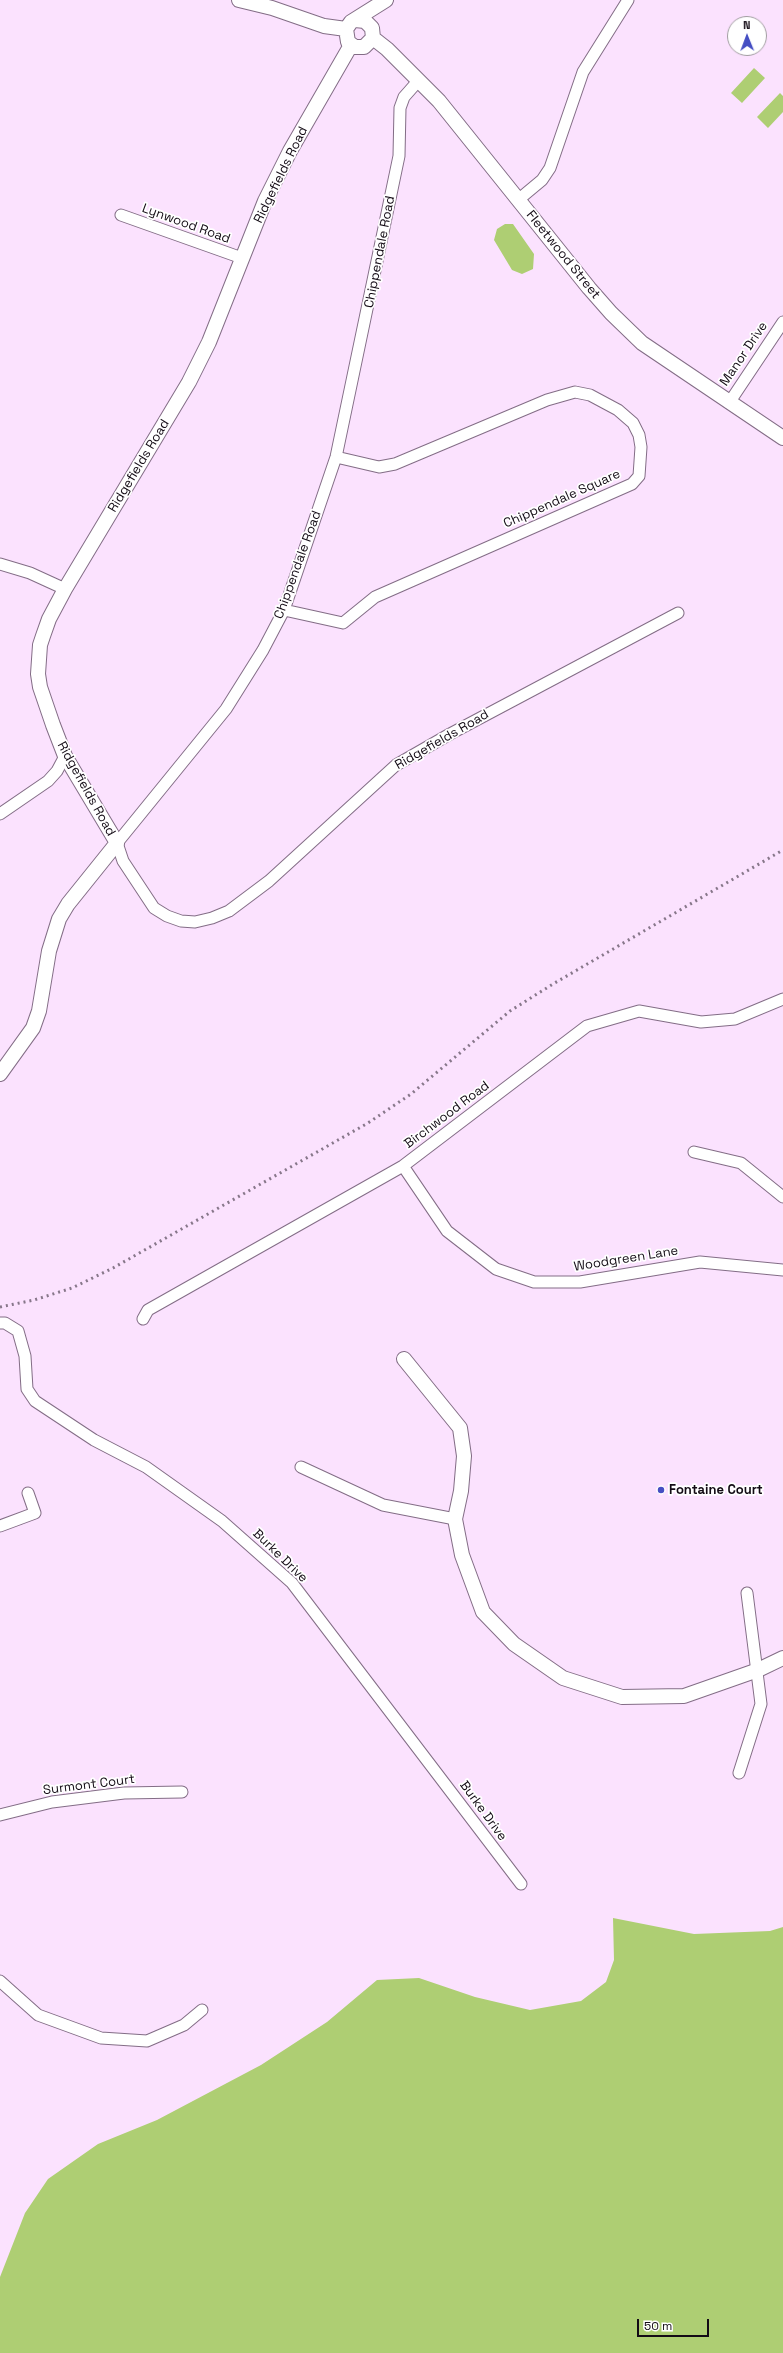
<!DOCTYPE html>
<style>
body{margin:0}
#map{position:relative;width:783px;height:2353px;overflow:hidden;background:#fbe2fe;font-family:"Space Grotesk",sans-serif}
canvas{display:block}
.north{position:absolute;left:727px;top:16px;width:40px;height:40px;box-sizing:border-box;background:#fff;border:1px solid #a19da1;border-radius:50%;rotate:359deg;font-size:11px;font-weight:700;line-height:16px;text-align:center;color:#130b15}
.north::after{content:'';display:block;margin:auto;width:14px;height:18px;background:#454ec3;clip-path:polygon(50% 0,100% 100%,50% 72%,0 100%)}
.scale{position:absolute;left:637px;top:2319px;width:72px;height:18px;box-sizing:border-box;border:2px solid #130b15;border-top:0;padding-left:5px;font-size:12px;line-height:14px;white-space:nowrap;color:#130b15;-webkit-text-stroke:3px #fff;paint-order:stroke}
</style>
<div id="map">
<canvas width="783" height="2353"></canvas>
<div class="north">N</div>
<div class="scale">50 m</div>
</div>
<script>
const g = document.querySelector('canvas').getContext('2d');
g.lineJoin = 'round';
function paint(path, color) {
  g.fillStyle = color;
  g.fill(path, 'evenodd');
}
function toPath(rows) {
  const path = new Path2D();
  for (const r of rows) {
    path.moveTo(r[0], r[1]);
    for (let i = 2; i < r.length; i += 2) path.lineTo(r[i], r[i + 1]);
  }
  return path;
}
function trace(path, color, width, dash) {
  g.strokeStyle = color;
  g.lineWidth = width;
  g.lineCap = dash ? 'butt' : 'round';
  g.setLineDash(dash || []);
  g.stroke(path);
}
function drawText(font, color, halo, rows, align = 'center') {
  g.font = font + ' "Space Grotesk",sans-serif';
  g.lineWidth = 3.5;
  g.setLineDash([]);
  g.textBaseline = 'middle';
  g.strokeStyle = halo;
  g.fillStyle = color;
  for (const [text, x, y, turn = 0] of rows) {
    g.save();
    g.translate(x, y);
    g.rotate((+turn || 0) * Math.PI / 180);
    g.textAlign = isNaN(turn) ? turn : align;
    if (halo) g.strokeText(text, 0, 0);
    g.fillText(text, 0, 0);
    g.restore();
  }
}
const green = toPath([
 [754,68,765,78,742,103,731,93],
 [780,93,783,96,783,112,768,128,757,117],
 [505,224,513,224,534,254,533,269,522,274,512,270,494,240,497,229],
 [613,1918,694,1934,770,1931,783,1927,783,2353,0,2353,0,2277,25,2213,48,2179,98,2144,157,2120,261,2065,327,2022,377,1980,419,1978,475,1997,530,2010,581,2001,606,1982,614,1960]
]);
const minor = toPath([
 [419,80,404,97,400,108,399,156,336,457,284,610,263,650,226,709,117,843,123,861,154,908,167,916,181,921,195,922,212,918,229,911,269,881,396,765,450,734,678,613],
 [518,200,542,180,550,168,583,72,628,0],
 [121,215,242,258],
 [729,403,783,322],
 [0,564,30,573,65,589],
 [284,610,343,623,375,597,632,484,639,476,641,447,639,435,633,423,618,410,590,395,575,392,547,400,395,464,379,467,336,457],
 [0,814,48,781,57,771,65,756],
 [694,1152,741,1163,783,1197],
 [403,1166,447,1231,496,1269,534,1282,580,1282,700,1262,783,1270],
 [143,1319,148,1310,403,1166,587,1026,639,1011,701,1022,735,1019,783,999],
 [0,1323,5,1323,18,1331,25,1356,27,1389,35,1401,94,1440,146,1467,222,1521,292,1583,521,1884],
 [301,1467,383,1505,455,1519],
 [0,1526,35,1513,28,1493],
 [739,1773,761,1704,747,1593],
 [0,1815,52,1802,124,1793,182,1792],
 [0,1981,38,2015,101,2038,147,2041,184,2025,202,2010]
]);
const tertiary = toPath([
 [239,0,272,8,324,26,346,29],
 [355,20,365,21,372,28,373,38,364,47,355,47,348,42,346,29,351,22,386,0],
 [373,38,387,49,439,101,589,288,611,313,642,343,783,438],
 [0,1074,33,1028,39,1011,49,951,59,919,68,904,117,843,65,756,53,725,40,687,38,674,40,645,43,636,49,619,65,589,189,382,209,342,265,201,290,151,351,45],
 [404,1359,460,1428,464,1456,461,1491,455,1519,462,1555,483,1612,514,1644,563,1678,622,1697,684,1696,758,1670,783,1658]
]);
const rail = toPath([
 [0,1307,34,1300,72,1288,113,1268,368,1123,411,1094,510,1011,553,984,783,850]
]);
const markers = [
 [661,1490,4,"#454ec3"]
];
const streetNames = [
 ["Ridgefields Road",281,175,-64],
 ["Lynwood Road",186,224,20],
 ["Chippendale Road",380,252,-79],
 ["Fleetwood Street",563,255,51],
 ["Manor Drive",744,354,-56],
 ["Ridgefields Road",139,466,-59],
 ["Chippendale Square",562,499,-24],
 ["Chippendale Road",298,565,-70],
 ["Ridgefields Road",442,740,-30],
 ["Ridgefields Road",86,789,61],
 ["Birchwood Road",447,1115,-37],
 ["Woodgreen Lane",626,1259,-9],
 ["Burke Drive",280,1556,44],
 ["Surmont Court",89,1785,-7],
 ["Burke Drive",483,1811,54]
];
const poiNames = [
 ["Fontaine Court",669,1490]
];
paint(green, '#aece73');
trace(minor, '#836d86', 13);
trace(tertiary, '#836d86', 16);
trace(minor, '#fff', 11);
trace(tertiary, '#fff', 14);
trace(rail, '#87778a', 3, [2, 4]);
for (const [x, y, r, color] of markers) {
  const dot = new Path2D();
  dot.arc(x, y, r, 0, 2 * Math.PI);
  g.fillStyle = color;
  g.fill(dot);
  trace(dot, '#fff', 1.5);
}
drawText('13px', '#130b15', '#fff', streetNames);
drawText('bold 13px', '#130b15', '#fff', poiNames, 'left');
</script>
